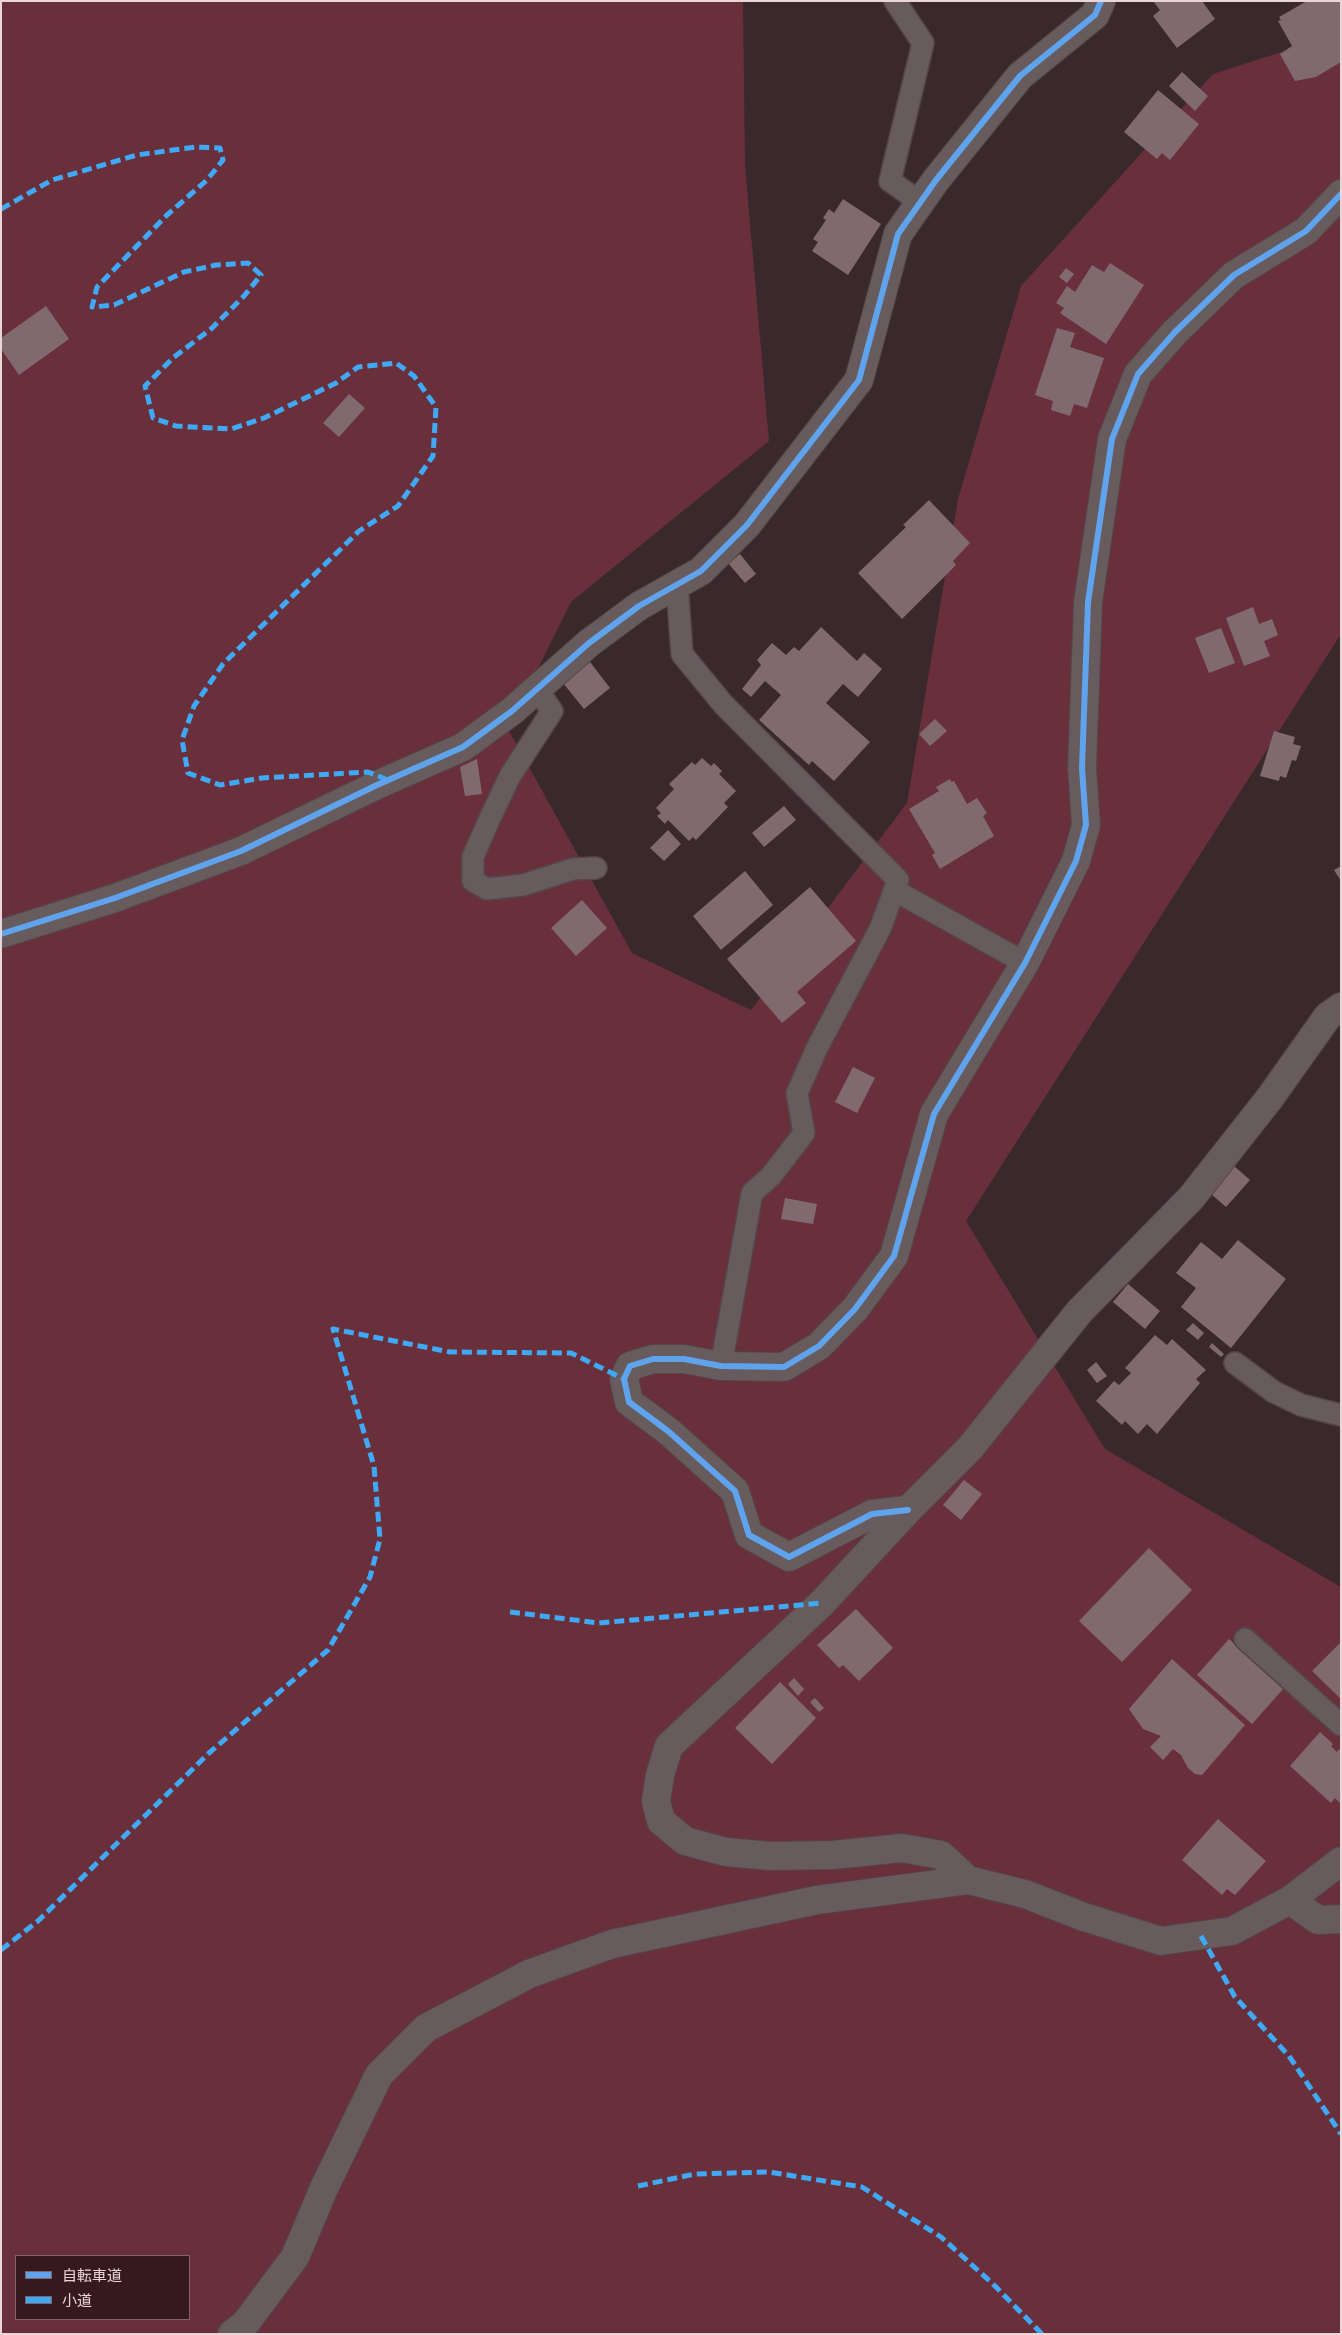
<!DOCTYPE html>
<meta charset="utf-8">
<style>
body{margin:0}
#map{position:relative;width:1342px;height:2335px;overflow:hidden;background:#39282c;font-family:Karla,"Noto Sans JP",sans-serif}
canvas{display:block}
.frame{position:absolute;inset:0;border:2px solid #ead6d9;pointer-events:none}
.legend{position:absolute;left:15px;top:2255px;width:175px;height:65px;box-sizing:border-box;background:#35191e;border:1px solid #7d6569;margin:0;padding:6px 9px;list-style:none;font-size:15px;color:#ead6d9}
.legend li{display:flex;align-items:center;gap:10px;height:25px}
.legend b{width:25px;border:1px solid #7d6569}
</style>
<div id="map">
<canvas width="1342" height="2335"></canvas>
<div class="frame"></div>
<ul class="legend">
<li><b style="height:6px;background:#60a3ed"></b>自転車道</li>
<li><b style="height:6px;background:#3fa9f5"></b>小道</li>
</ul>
</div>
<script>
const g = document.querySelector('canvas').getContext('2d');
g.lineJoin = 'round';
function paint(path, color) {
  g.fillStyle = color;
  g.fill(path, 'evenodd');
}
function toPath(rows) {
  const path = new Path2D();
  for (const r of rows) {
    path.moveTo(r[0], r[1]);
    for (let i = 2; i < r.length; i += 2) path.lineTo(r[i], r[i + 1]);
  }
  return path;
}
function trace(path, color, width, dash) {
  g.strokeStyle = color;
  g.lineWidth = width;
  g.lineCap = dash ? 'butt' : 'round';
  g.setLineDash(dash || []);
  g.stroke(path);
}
const green = toPath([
 [1,1,743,1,745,165,769,441,571,602,508,729,632,953,751,1010,907,803,958,499,1021,286,1213,74,1341,33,1341,634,966,1221,1105,1449,1341,1587,1341,2334,1,2334],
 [16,2256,189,2256,189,2319,16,2319]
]);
const building = toPath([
 [1153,1,1202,1,1215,19,1177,48,1153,16,1160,10],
 [1307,1,1341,1,1341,62,1316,77,1295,81,1280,54,1292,46,1278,21,1281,20,1279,17],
 [1182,72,1208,96,1195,111,1169,86],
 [1158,90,1199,124,1170,160,1162,153,1157,159,1124,132],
 [843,199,881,224,848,275,812,251,818,242,813,239,826,220,823,218,829,209,834,213],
 [1110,263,1144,285,1106,344,1060,313,1064,308,1056,303,1067,286,1075,292,1092,265,1104,272],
 [1066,268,1074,274,1067,283,1059,277],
 [46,306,69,339,19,375,1,349,1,338],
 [1057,328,1075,333,1070,347,1104,358,1087,408,1074,404,1070,416,1051,410,1053,401,1035,395],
 [349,394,365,408,339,437,323,423],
 [929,500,970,543,953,561,956,565,902,619,858,573,906,527,903,525],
 [740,554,756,574,745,583,728,563],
 [1253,607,1259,624,1272,619,1278,635,1264,641,1270,656,1244,666,1226,618],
 [821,627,857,661,864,653,882,669,858,697,843,684,826,703,870,742,834,781,812,761,809,765,759,720,781,695,765,681,751,697,742,689,761,665,757,660,772,643,786,655,794,647,799,651],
 [1221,628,1235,663,1209,673,1195,638],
 [590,662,610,688,584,709,563,683],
 [935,719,947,731,930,746,919,734],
 [1274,731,1295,737,1293,744,1301,746,1296,761,1292,760,1286,778,1280,776,1279,781,1260,776],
 [702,758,711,766,714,763,722,771,719,774,736,791,724,803,728,807,696,840,693,837,689,841,668,820,665,824,657,816,661,813,656,808,674,789,669,784,692,762,695,765],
 [477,759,482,794,465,796,460,767],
 [950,779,951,782,954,781,967,804,977,798,987,813,983,816,994,836,940,869,932,855,935,853,909,809,939,791,936,787],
 [784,806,796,820,764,847,752,833],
 [668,830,681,844,664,861,650,848],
 [1341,866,1341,881,1334,870],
 [745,871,773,905,721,950,693,916],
 [810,887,856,941,797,992,806,1003,782,1023,727,959],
 [582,900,607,928,576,956,551,928],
 [853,1067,875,1078,857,1113,835,1102],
 [1234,1166,1250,1180,1226,1207,1210,1193],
 [785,1198,817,1204,813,1224,781,1219],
 [1238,1240,1286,1279,1231,1348,1181,1307,1196,1288,1176,1273,1201,1242,1222,1259],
 [1128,1284,1160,1311,1145,1329,1113,1302],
 [1193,1323,1204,1333,1198,1340,1186,1330],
 [1155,1335,1167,1345,1172,1339,1206,1370,1196,1379,1200,1383,1157,1434,1147,1424,1138,1434,1125,1421,1122,1425,1096,1401,1114,1381,1119,1385,1131,1373,1125,1368],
 [1212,1343,1224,1354,1221,1357,1209,1347],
 [1096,1362,1107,1376,1097,1383,1087,1370],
 [964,1480,982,1494,961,1520,943,1505],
 [1149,1548,1192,1590,1122,1662,1079,1621],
 [856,1609,893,1648,859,1681,843,1665,839,1668,817,1645],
 [1229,1639,1284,1688,1252,1724,1197,1675],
 [1341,1642,1341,1699,1312,1671],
 [1172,1659,1245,1725,1202,1775,1195,1774,1188,1768,1181,1755,1173,1749,1163,1760,1150,1747,1161,1736,1143,1729,1129,1709],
 [794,1678,804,1689,798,1696,788,1684],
 [780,1682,816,1718,772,1764,735,1728],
 [815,1698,824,1708,819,1712,810,1702],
 [1320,1732,1333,1744,1331,1746,1337,1752,1341,1747,1341,1804,1335,1798,1331,1803,1290,1766],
 [1218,1819,1266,1861,1235,1895,1227,1889,1222,1895,1182,1860]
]);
const lane = toPath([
 [895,1,923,43,890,181,920,202],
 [677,584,682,654,723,704,898,880,880,929,817,1048,797,1093,804,1133,771,1176,752,1193,721,1366],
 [537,689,552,711,510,776,489,820,473,857,473,881,487,889,523,885,573,869,596,868],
 [894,890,1025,963],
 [1235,1363,1274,1392,1301,1405,1341,1415],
 [1245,1639,1341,1725]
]);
const street = toPath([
 [1,934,115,898,241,851,377,785,463,747,512,711,589,643,639,606,701,571,747,525,859,380,898,234,936,180,1020,76,1095,15,1101,1],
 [908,1510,872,1514,789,1557,749,1535,735,1491,668,1431,629,1402,624,1379,630,1366,653,1359,684,1359,721,1366,784,1367,819,1346,855,1309,894,1256,934,1114,1025,963,1076,861,1086,825,1082,768,1088,602,1112,439,1138,374,1175,332,1234,275,1306,231,1341,194],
 [968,1880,941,1855,902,1848,833,1855,770,1856,726,1852,685,1841,661,1821,656,1801,660,1775,669,1746,822,1603,908,1510,970,1448,1079,1312,1191,1198,1269,1099,1328,1016,1341,1007],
 [1290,1900,1318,1920,1341,1919],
 [232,2334,245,2324,295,2257,324,2188,379,2075,426,2028,529,1974,612,1944,817,1900,968,1880,1025,1894,1084,1917,1161,1941,1232,1931,1290,1900,1341,1861]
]);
const quiet = toPath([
 [1,209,52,180,137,155,196,147,220,148,223,160,207,180,167,215,97,287,92,307,114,305,184,272,216,265,248,263,261,275,244,296,211,329,174,357,145,386,153,418,176,426,231,429,264,418,336,383,358,367,396,363,414,376,436,407,433,456,398,506,359,531,223,664,194,706,182,740,188,773,220,785,262,778,368,772,388,780],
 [510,1612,599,1623,822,1603],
 [1201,1936,1235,1997,1289,2056,1341,2134],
 [1,1950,38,1921,209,1753,328,1650,370,1577,380,1539,374,1466,333,1329,450,1352,571,1353,624,1379],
 [638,2186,695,2174,769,2172,862,2187,941,2237,992,2283,1042,2334]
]);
const cycleway = toPath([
 [1,934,115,898,241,851,377,785,463,747,512,711,589,643,639,606,701,571,747,525,859,380,898,234,936,180,1020,76,1095,15,1101,1],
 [908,1510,872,1514,789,1557,749,1535,735,1491,668,1431,629,1402,624,1379,630,1366,653,1359,684,1359,721,1366,784,1367,819,1346,855,1309,894,1256,934,1114,1025,963,1076,861,1086,825,1082,768,1088,602,1112,439,1138,374,1175,332,1234,275,1306,231,1341,194]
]);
paint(green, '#69303c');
paint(building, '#806a6f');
trace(lane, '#544549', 24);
trace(street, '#544549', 30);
trace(lane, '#685b5e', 21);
trace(street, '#685b5e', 28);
trace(quiet, '#3fa9f5', 5, [10, 5]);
trace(cycleway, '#60a3ed', 6);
</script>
